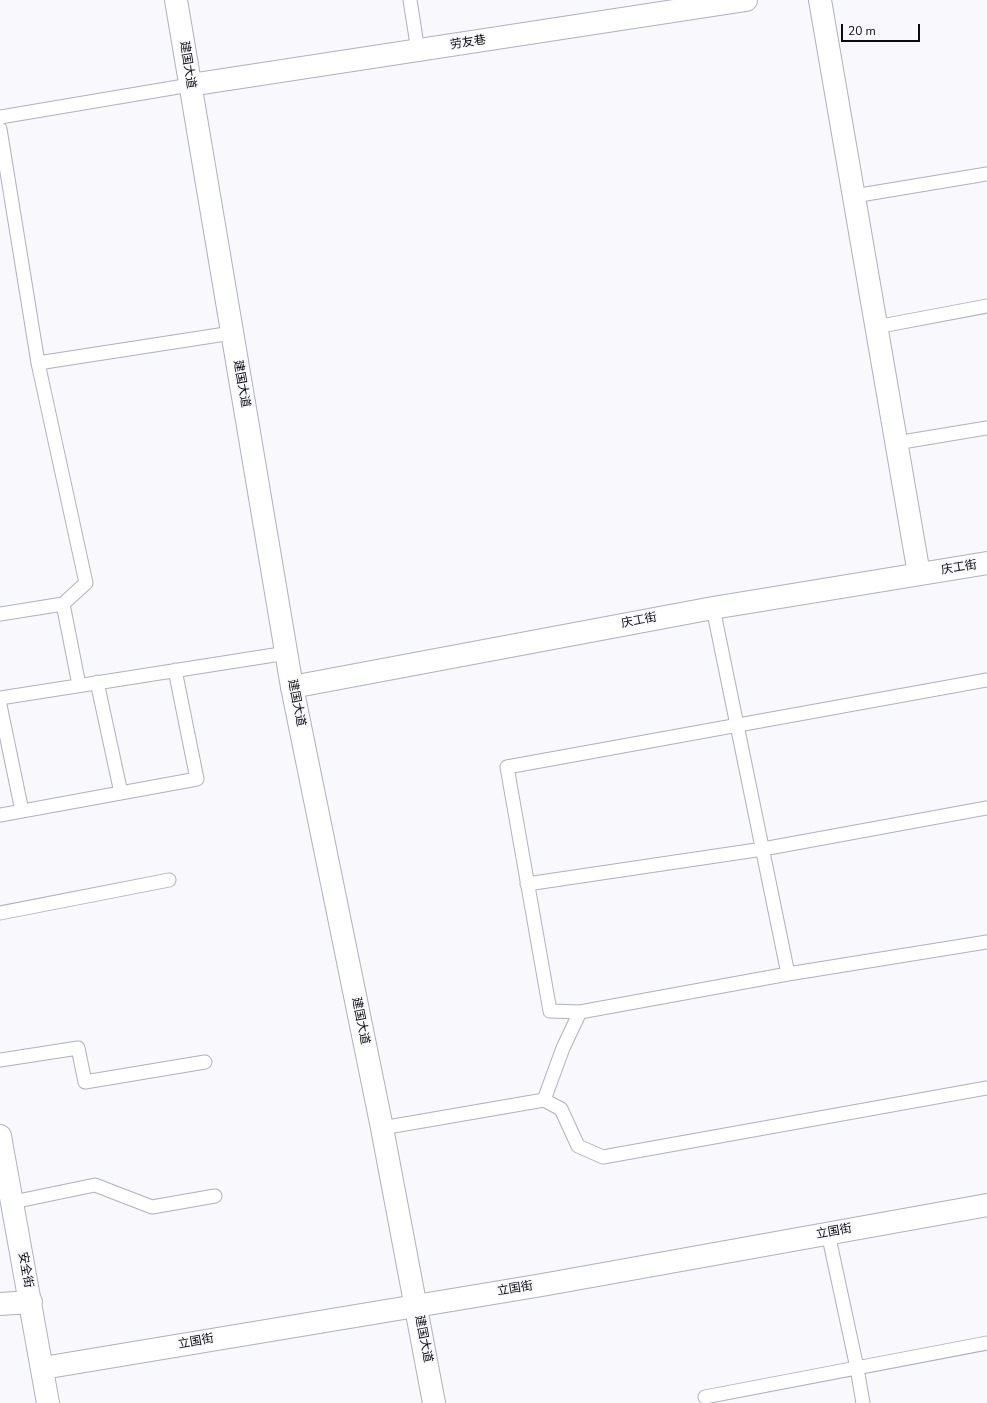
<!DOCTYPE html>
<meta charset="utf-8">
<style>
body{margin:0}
#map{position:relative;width:987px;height:1403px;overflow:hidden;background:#f8f8fd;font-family:"Nunito Sans",sans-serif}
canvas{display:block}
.scale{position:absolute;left:841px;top:24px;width:79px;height:18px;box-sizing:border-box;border:2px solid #0c0c10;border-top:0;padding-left:5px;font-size:12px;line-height:14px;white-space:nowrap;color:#0c0c10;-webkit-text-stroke:3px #f8f8fd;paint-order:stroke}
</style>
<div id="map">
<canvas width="987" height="1403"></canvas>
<div class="scale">20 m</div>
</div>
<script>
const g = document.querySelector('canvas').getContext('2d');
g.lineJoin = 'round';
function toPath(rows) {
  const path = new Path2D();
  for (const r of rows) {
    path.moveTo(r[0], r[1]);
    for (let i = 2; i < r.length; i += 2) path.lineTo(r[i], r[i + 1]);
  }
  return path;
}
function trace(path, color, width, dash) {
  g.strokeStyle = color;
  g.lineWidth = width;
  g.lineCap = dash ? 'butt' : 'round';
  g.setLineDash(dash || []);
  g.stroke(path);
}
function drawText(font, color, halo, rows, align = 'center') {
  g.font = font + ' "Nunito Sans","Noto Sans SC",sans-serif';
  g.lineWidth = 3;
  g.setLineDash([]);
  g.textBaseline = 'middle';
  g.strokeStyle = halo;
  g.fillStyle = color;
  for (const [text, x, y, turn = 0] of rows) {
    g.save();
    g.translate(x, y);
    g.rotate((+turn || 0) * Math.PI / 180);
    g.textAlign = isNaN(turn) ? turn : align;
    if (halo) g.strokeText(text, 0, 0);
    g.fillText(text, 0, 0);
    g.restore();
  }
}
const lane = toPath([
 [410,0,418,51],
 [0,117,190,85],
 [0,129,38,363,86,583,63,604,0,614],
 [854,196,987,174],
 [876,327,987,306],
 [38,363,232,333],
 [896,443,987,428],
 [63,604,79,685],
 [713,608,788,974],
 [987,680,507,767,550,1011,580,1012,788,974,987,942],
 [97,682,121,793],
 [0,698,287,653],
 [0,705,22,811],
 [0,815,197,779,175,670],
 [527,884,763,849,987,808],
 [0,913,169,880],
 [0,1060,78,1048,85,1082,205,1062],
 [544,1100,563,1048,580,1012],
 [382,1128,544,1100,561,1109,578,1146,603,1157,987,1088],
 [13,1202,95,1185,152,1207,215,1196],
 [828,1233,857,1368,863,1403],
 [705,1397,987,1343]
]);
const street = toPath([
 [820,0,919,574],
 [190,85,746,0],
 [292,687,713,608,987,563],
 [0,1136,48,1403],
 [0,1304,31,1302],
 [43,1368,542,1285,987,1205]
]);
const secondary = toPath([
 [176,0,292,687,382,1128,434,1403]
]);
const streetNames = [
 ["劳友巷",468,43,-9],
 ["建国大道",187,65,81],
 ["建国大道",241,384,80],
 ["庆工街",959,568,-9],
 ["庆工街",639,621,-11],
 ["建国大道",296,703,79],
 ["建国大道",360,1021,79],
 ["立国街",834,1232,-10],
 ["安全街",25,1270,80],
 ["立国街",515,1289,-9],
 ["建国大道",423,1339,79],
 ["立国街",196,1342,-10]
];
trace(lane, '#afb1bc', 15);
trace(street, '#afb1bc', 24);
trace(secondary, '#afb1bc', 24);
trace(lane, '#fff', 13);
trace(street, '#fff', 22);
trace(secondary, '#fff', 22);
drawText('12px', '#0c0c10', '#f8f8fd', streetNames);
</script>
